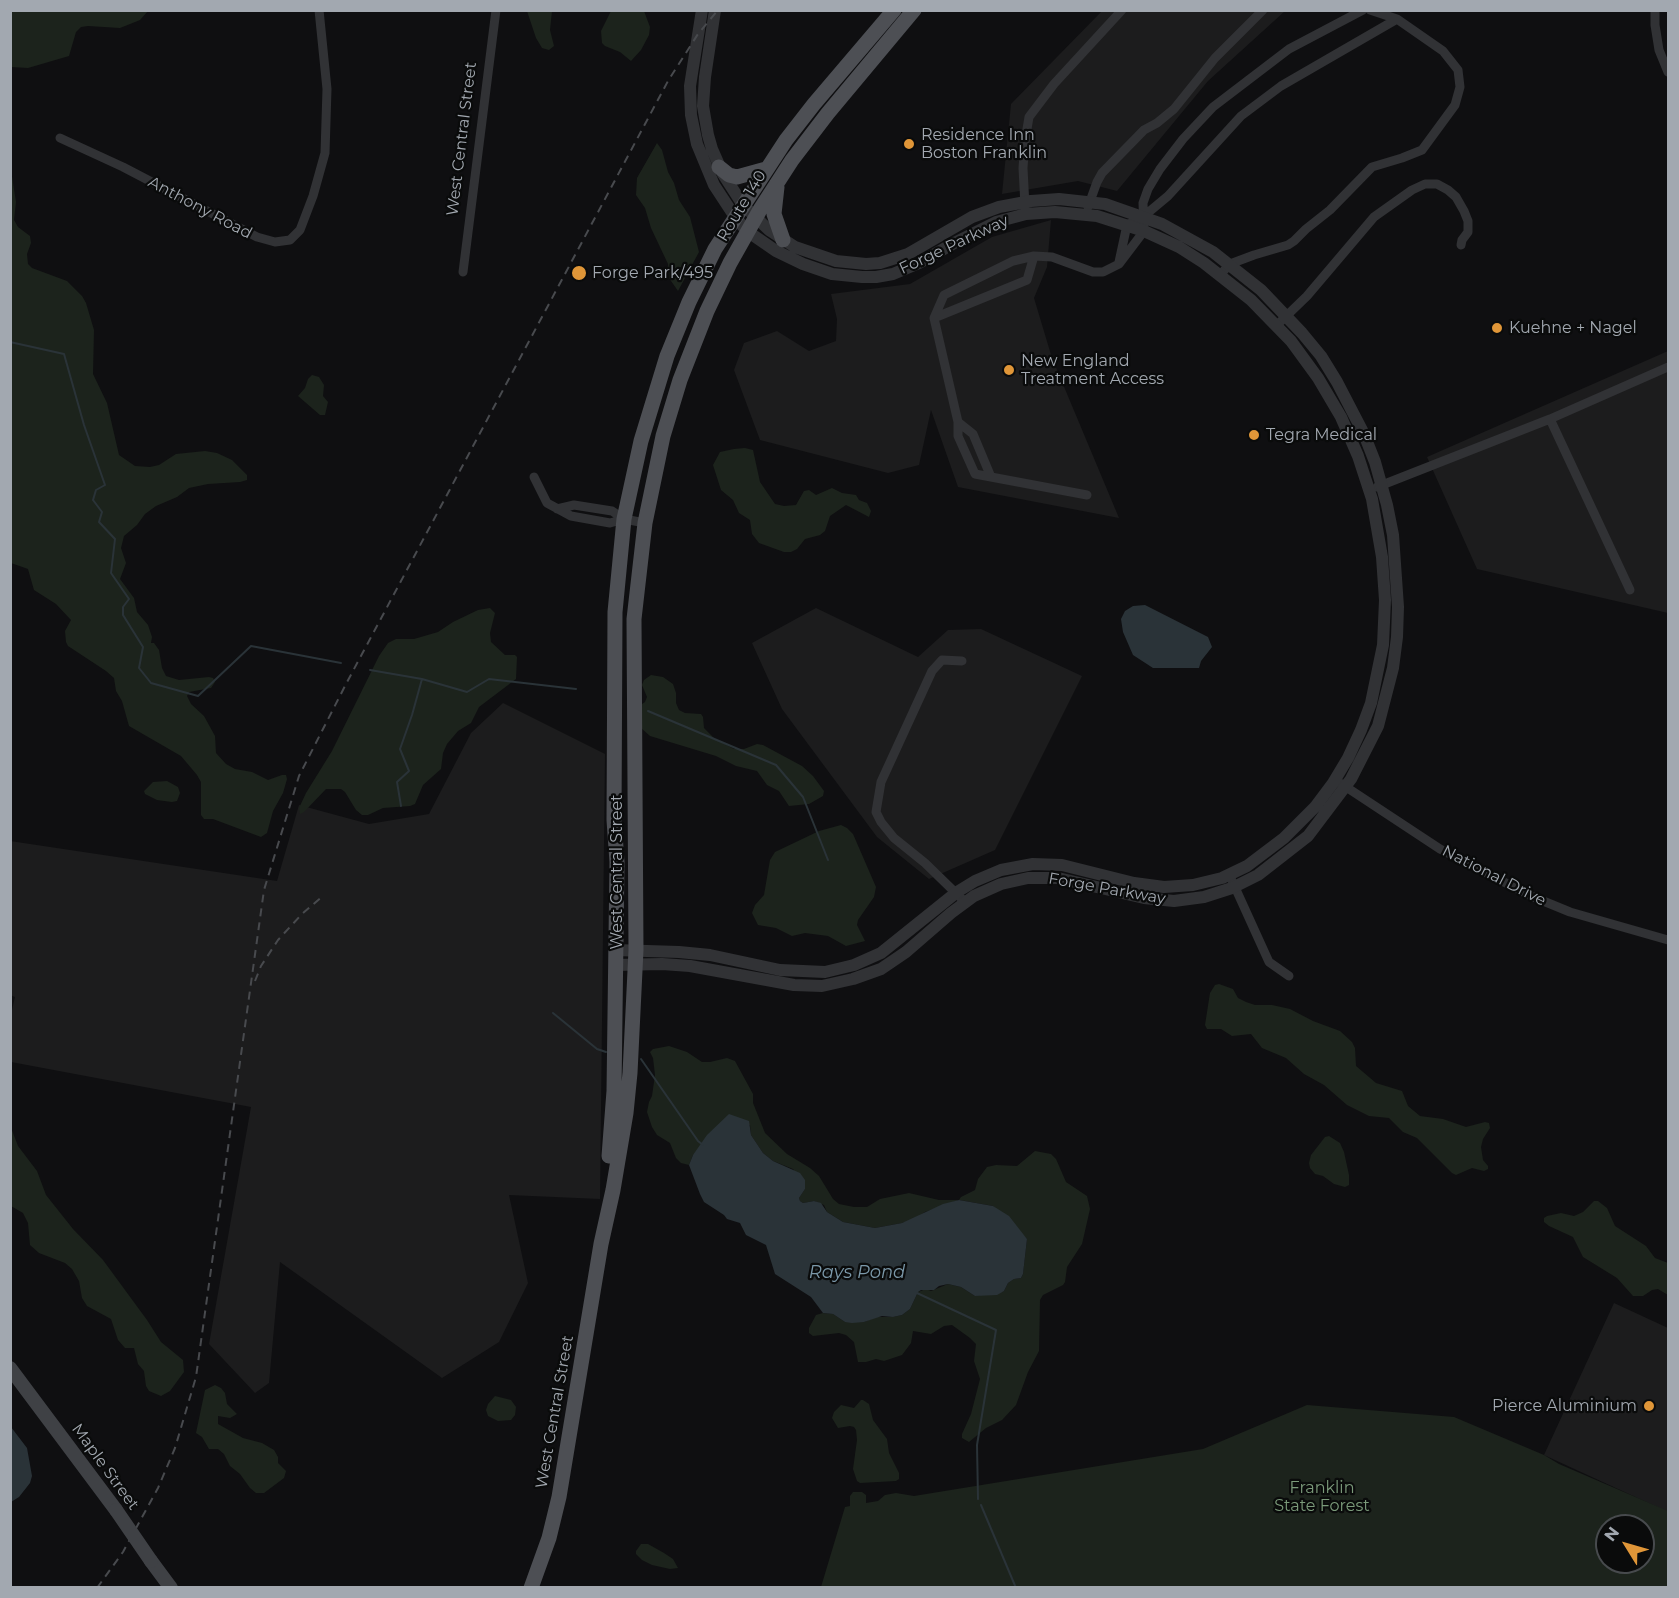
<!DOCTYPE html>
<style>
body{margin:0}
#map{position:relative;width:1679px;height:1598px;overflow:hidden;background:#0f0f11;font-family:Montserrat,sans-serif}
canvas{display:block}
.frame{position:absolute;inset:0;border:12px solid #a2a8b0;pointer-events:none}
.north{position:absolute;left:1595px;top:1514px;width:60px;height:60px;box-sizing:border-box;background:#0a0b0b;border:2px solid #474a4d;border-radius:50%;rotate:307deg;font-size:16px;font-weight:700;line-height:24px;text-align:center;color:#a2a8b0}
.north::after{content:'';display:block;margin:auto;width:21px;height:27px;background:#e09638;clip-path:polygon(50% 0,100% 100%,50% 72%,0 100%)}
</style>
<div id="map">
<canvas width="1679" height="1598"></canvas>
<div class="frame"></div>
<div class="north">N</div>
</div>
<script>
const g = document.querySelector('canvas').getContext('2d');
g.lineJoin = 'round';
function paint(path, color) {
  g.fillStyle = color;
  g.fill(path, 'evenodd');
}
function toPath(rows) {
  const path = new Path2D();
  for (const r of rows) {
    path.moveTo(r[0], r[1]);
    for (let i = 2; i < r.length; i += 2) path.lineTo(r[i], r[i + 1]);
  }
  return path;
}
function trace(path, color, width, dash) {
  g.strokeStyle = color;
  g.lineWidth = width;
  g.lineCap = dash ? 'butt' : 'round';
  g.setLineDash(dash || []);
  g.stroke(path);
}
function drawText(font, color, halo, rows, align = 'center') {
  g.font = font + ' Montserrat,sans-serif';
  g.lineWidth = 4.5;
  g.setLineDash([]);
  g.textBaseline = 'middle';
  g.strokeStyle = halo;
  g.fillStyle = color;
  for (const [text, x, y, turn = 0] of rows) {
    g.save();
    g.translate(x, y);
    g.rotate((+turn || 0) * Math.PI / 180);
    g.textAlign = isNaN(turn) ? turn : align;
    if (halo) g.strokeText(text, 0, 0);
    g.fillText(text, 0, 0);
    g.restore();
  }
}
const built = toPath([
 [1102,11,1285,11,1208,81,1117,191,1078,181,1002,194,1011,104],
 [1051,220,1047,267,1034,298,1052,358,1119,518,958,487,931,410,919,465,888,473,760,440,734,370,744,343,777,331,809,351,836,341,837,319,831,294,910,284,992,237],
 [1668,351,1668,613,1477,569,1427,457],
 [816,608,918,657,948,630,981,629,1082,676,995,850,929,879,877,837,782,709,752,643],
 [503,703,605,754,600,1199,509,1195,528,1283,499,1342,442,1378,280,1262,269,1383,255,1393,209,1344,251,1107,11,1062,11,1014,15,997,10,995,10,841,277,881,299,805,369,824,429,814,471,733],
 [1614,1303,1668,1328,1668,1512,1544,1455]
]);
const green = toPath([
 [10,11,11,10,148,11,140,20,120,28,88,26,81,27,76,32,69,56,28,68,11,67],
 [527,11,552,11,550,30,554,46,549,50,542,48,536,38],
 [611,11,644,11,650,27,649,35,641,50,631,61,620,52,605,46,602,43,601,31],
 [657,143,662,150,668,172,674,183,679,200,690,217,699,252,678,291,669,278,668,264,651,228,645,208,636,195,637,178],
 [11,170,16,202,14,220,18,227,30,236,31,243,27,254,28,264,32,268,67,281,82,296,86,303,94,330,93,374,107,403,119,455,135,466,150,467,159,465,176,454,205,451,217,453,232,460,247,475,247,480,240,482,208,484,189,488,177,497,156,506,145,514,137,525,124,536,121,548,126,563,120,579,134,598,137,612,148,625,152,637,151,643,154,643,159,650,162,668,166,676,179,680,209,677,213,678,215,682,211,688,189,692,187,696,191,704,204,716,215,736,216,753,226,764,235,769,252,772,268,780,282,775,286,775,287,779,283,793,273,811,267,833,261,837,213,819,204,819,201,815,201,782,197,775,181,756,129,726,122,701,116,691,114,678,106,671,68,646,66,642,65,631,71,620,56,604,34,590,28,569,11,563],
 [312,375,319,377,324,385,323,396,328,402,325,415,320,415,298,396,305,388,308,379],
 [734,449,745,448,753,450,760,482,775,504,784,506,796,505,804,491,809,490,816,495,832,488,842,493,856,495,859,500,867,503,871,511,869,517,846,505,830,516,825,531,820,535,805,539,797,549,791,552,784,552,759,543,752,534,750,520,739,513,733,500,721,490,713,465,720,452],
 [490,608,495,613,490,633,491,642,505,655,515,655,517,657,516,679,479,707,471,723,458,731,447,744,443,753,441,769,423,785,415,804,410,806,383,808,368,815,362,815,356,810,345,792,341,789,326,789,304,812,300,814,299,808,306,793,332,751,379,656,388,643,396,639,414,639,438,632,453,622,478,610],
 [651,675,663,677,673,684,676,693,676,703,679,710,685,713,701,714,703,717,704,728,715,739,734,749,744,749,757,744,763,745,802,766,813,776,824,791,823,796,809,804,789,806,779,791,767,785,757,771,736,766,716,756,650,736,641,728,642,704,645,702,647,697,642,685,644,680],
 [167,781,178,787,180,793,177,801,172,802,157,800,145,794,144,791,153,782],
 [841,825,847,828,853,834,876,887,874,897,858,920,857,925,865,941,846,946,828,936,805,933,792,936,776,928,758,925,752,913,755,905,764,895,770,860,775,852,819,831],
 [1219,984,1233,989,1238,998,1246,1002,1255,1005,1272,1005,1290,1009,1313,1021,1340,1031,1352,1042,1355,1048,1356,1066,1376,1083,1402,1091,1408,1106,1420,1116,1443,1119,1466,1127,1485,1122,1489,1123,1490,1128,1483,1139,1481,1147,1483,1160,1488,1166,1488,1169,1484,1171,1472,1168,1456,1175,1452,1173,1417,1138,1403,1132,1389,1118,1369,1116,1347,1105,1324,1085,1304,1074,1286,1058,1262,1048,1251,1034,1232,1036,1221,1029,1207,1029,1205,1025,1210,993,1215,985],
 [669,1046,687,1052,702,1062,710,1062,727,1058,735,1061,753,1094,753,1103,765,1133,787,1154,810,1168,819,1176,833,1199,839,1204,854,1207,867,1207,880,1199,909,1193,939,1200,959,1200,961,1197,975,1190,978,1179,987,1167,996,1165,1017,1166,1035,1151,1051,1154,1056,1159,1066,1182,1087,1196,1090,1209,1082,1244,1067,1267,1065,1282,1063,1285,1043,1295,1040,1300,1039,1351,1028,1372,1016,1405,1002,1420,986,1428,969,1442,962,1438,962,1434,971,1414,980,1379,974,1361,976,1344,970,1338,952,1325,944,1326,931,1334,913,1331,911,1343,902,1355,884,1361,876,1359,866,1362,858,1362,854,1342,846,1335,839,1333,813,1336,809,1333,809,1328,816,1315,823,1313,833,1314,845,1322,864,1322,876,1317,893,1317,902,1315,910,1309,918,1292,926,1289,931,1291,948,1284,961,1287,975,1296,1004,1291,1008,1283,1014,1279,1021,1278,1023,1274,1027,1239,993,1206,959,1200,925,1212,913,1220,902,1223,875,1228,843,1222,827,1212,824,1205,814,1201,803,1203,800,1201,799,1198,805,1189,793,1169,773,1161,763,1153,751,1135,750,1125,693,1155,689,1165,681,1163,676,1158,670,1143,657,1135,652,1127,647,1112,649,1102,652,1096,655,1075,653,1058,650,1052,653,1049],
 [10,1125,18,1146,37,1171,46,1195,73,1229,103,1260,147,1320,161,1342,183,1360,184,1372,170,1391,161,1396,149,1391,146,1386,144,1371,138,1364,134,1348,125,1348,118,1340,111,1319,87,1306,82,1298,79,1281,72,1269,65,1263,39,1253,30,1245,28,1223,23,1213,11,1206],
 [1329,1136,1340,1143,1344,1152,1349,1175,1349,1185,1345,1187,1334,1184,1323,1176,1315,1174,1310,1168,1309,1163,1311,1155,1325,1137],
 [1594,1201,1598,1201,1607,1208,1615,1226,1646,1246,1655,1258,1668,1263,1668,1295,1658,1289,1652,1290,1643,1296,1633,1296,1617,1278,1583,1257,1573,1237,1549,1226,1544,1222,1544,1218,1547,1216,1561,1213,1574,1216,1583,1212],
 [215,1385,221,1388,225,1393,227,1404,237,1414,230,1418,218,1416,218,1424,243,1438,262,1443,274,1450,278,1457,278,1463,286,1471,284,1478,264,1493,256,1493,250,1488,240,1474,230,1466,224,1454,218,1449,209,1449,202,1437,196,1433,205,1390],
 [495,1396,511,1400,516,1407,515,1415,511,1420,498,1421,488,1416,486,1410,488,1404],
 [861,1400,863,1400,869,1404,873,1420,887,1439,889,1453,899,1473,899,1479,896,1481,860,1483,857,1481,853,1469,857,1440,856,1430,854,1427,850,1426,838,1428,832,1418,834,1412,841,1405,854,1408],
 [1307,1405,1454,1417,1544,1455,1559,1464,1668,1511,1668,1587,821,1587,845,1507,850,1506,850,1496,853,1492,862,1492,866,1495,866,1503,878,1501,885,1495,896,1493,914,1496,1203,1449],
 [1607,1526,1643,1526,1643,1562,1607,1562],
 [641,1544,648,1544,664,1553,673,1559,678,1568,670,1569,652,1565,642,1560,636,1554,636,1551]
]);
const water = toPath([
 [1145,605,1208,637,1212,647,1201,661,1199,668,1153,668,1133,655,1123,632,1121,619,1125,611,1133,606],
 [729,1114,749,1121,751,1135,763,1153,773,1161,800,1173,805,1180,805,1189,799,1198,800,1201,803,1203,814,1201,821,1203,827,1212,843,1222,875,1228,902,1223,943,1204,959,1200,993,1206,1009,1216,1027,1239,1023,1274,1021,1278,1014,1279,1008,1283,1004,1291,997,1295,975,1296,961,1287,948,1284,939,1286,934,1290,921,1290,918,1292,910,1309,902,1315,893,1317,882,1316,864,1322,852,1323,845,1322,833,1314,823,1313,811,1297,775,1274,766,1245,746,1235,740,1223,727,1219,724,1215,704,1202,700,1194,689,1165,693,1155,707,1135],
 [11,1427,27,1448,32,1476,30,1483,19,1497,11,1502]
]);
const stream = toPath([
 [10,342,64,354,84,425,105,485,96,490,93,500,102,512,99,522,115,539,111,573,129,599,123,607,123,615,143,647,139,668,151,683,198,696,251,646,341,663],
 [370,670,422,679,467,692,489,679,576,689],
 [648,711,776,765,803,797,828,860],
 [401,806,397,782,409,771,400,749,412,715,422,679],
 [553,1013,597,1049,606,1052],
 [641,1059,698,1141,703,1145],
 [917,1293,996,1330,977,1445,978,1499],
 [981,1505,1016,1588]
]);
const minor = toPath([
 [1655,10,1655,25,1659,50,1668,72],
 [60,138,123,167,257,237,275,242,290,240,300,230,313,196,325,153,327,89,319,10],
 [1025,206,1023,168,1025,141,1029,117,1054,84,1122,10],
 [1088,207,1097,182,1102,173,1144,130,1157,123,1174,109,1215,58,1263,10],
 [1119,262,1127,225,1144,216,1168,196,1241,116,1281,86,1397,19],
 [463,272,496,10],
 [1220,275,1230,264,1254,255,1288,245,1294,241,1306,229,1330,210,1372,167,1402,158,1422,150,1455,105,1460,87,1458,70,1443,51,1397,19,1370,10],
 [934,318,1027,280,1034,256],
 [1277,325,1307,296,1374,217,1412,190,1425,184,1437,184,1448,190,1456,197,1464,211,1468,221,1468,232,1462,240,1461,245],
 [958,422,973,434,991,477],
 [534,477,547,503,571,516,610,523,624,519],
 [1377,487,1550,419],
 [1087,495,975,474,958,436,958,422,934,318,944,295,1013,261,1034,256,1052,257,1093,272,1103,272,1119,264,1144,231,1143,203,1148,189,1160,169,1183,139,1213,107,1289,49,1363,10],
 [557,509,574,505,612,511,624,519,645,523],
 [1630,590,1550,419,1668,367],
 [962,661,942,660,932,671,881,782,876,812,881,822,894,838,925,863,965,902],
 [1340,783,1440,849,1531,896,1570,912,1668,940],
 [1229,874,1269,962,1289,976]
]);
const tertiary = toPath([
 [615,950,679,952,710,955,780,970,825,972,854,965,881,953,957,892,975,881,1001,870,1033,864,1062,865,1134,883,1164,887,1193,885,1222,878,1247,866,1284,838,1315,807,1333,783,1348,758,1361,730,1371,703,1383,645,1385,600,1382,557,1372,499,1358,456,1341,417,1318,378,1291,341,1251,300,1204,263,1179,247,1144,231,1097,216,1055,212,1026,214,996,222,956,242,919,263,893,274,876,277,862,277,832,274,803,264,776,251,747,231,735,217,714,185,697,144,691,115,690,86,702,10],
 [615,965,662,964,690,966,794,985,822,986,853,979,881,969,906,952,951,913,974,896,1001,884,1028,878,1058,878,1144,898,1174,901,1204,897,1232,888,1258,875,1308,836,1351,779,1378,726,1393,668,1397,637,1398,607,1393,535,1387,505,1375,462,1364,434,1337,382,1321,356,1302,333,1261,290,1213,252,1162,224,1105,204,1059,199,1031,201,999,207,972,217,908,254,880,263,866,264,836,261,795,247,769,230,743,205,723,174,712,149,708,135,703,106,705,77,715,10]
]);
const secondary = toPath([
 [10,1368,116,1510],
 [151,1561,171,1588]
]);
const primary = toPath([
 [719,167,729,175,737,177,766,169],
 [777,187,774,214,783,240],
 [609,1156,614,1091,617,862,614,820,615,612,624,519,641,441,667,356,689,302,715,249,786,140,814,104,894,10],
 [531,1588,549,1538,559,1497,601,1244,613,1190,626,1113,630,1073,636,950,634,619,645,523,663,436,680,380,707,311,730,263,761,208,792,160,828,113,914,10]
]);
const rail = toPath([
 [255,981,261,966,278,940,302,914,324,895],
 [97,1588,123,1552,158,1488,175,1448,196,1377,264,890,299,776,346,684,668,81,698,34,718,10]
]);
const secondaryBridge = toPath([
 [116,1510,151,1561]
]);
const markers = [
 [909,144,6,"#e09638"],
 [579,273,8,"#e09638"],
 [1497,328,6,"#e09638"],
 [1009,370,6,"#e09638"],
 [1254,435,6,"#e09638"],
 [1649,1406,6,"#e09638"]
];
const poiNames = [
 ["Residence Inn",921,135],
 ["Boston Franklin",921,153],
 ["Forge Park/495",592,273],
 ["Kuehne + Nagel",1509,328],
 ["New England",1021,361],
 ["Treatment Access",1021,379],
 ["Tegra Medical",1266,435],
 ["Pierce Aluminium",1637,1406,"right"]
];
const streetNames = [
 ["West Central Street",462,139,-83],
 ["Route 140",742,206,-59],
 ["Anthony Road",200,208,28],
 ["Forge Parkway",954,245,-25],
 ["West Central Street",617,872,-90],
 ["National Drive",1494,876,27],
 ["Forge Parkway",1107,889,10],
 ["West Central Street",555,1412,-80],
 ["Maple Street",105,1467,54]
];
const parkNames = [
 ["Franklin",1322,1488],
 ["State Forest",1322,1506]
];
const waterNames = [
 ["Rays Pond",857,1273]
];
paint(built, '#1c1c1d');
paint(green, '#1c231c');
paint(water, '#2a3338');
trace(stream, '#2a3338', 2);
trace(minor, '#313235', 9);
trace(tertiary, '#313235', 12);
trace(secondary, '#3f4145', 14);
trace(primary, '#4d4f54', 15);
trace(rail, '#484a4e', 2, [8, 6]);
trace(secondaryBridge, '#3f4145', 14);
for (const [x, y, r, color] of markers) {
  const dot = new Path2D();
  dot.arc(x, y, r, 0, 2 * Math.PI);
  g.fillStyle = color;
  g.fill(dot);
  trace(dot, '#0a0b0b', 2);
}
drawText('16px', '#a2a8b0', '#0a0b0b', poiNames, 'left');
drawText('16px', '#a2a8b0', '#0a0b0b', streetNames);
drawText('16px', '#7b9a7a', '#0a0b0b', parkNames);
drawText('italic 18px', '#7b98a9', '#0a0b0b', waterNames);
</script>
